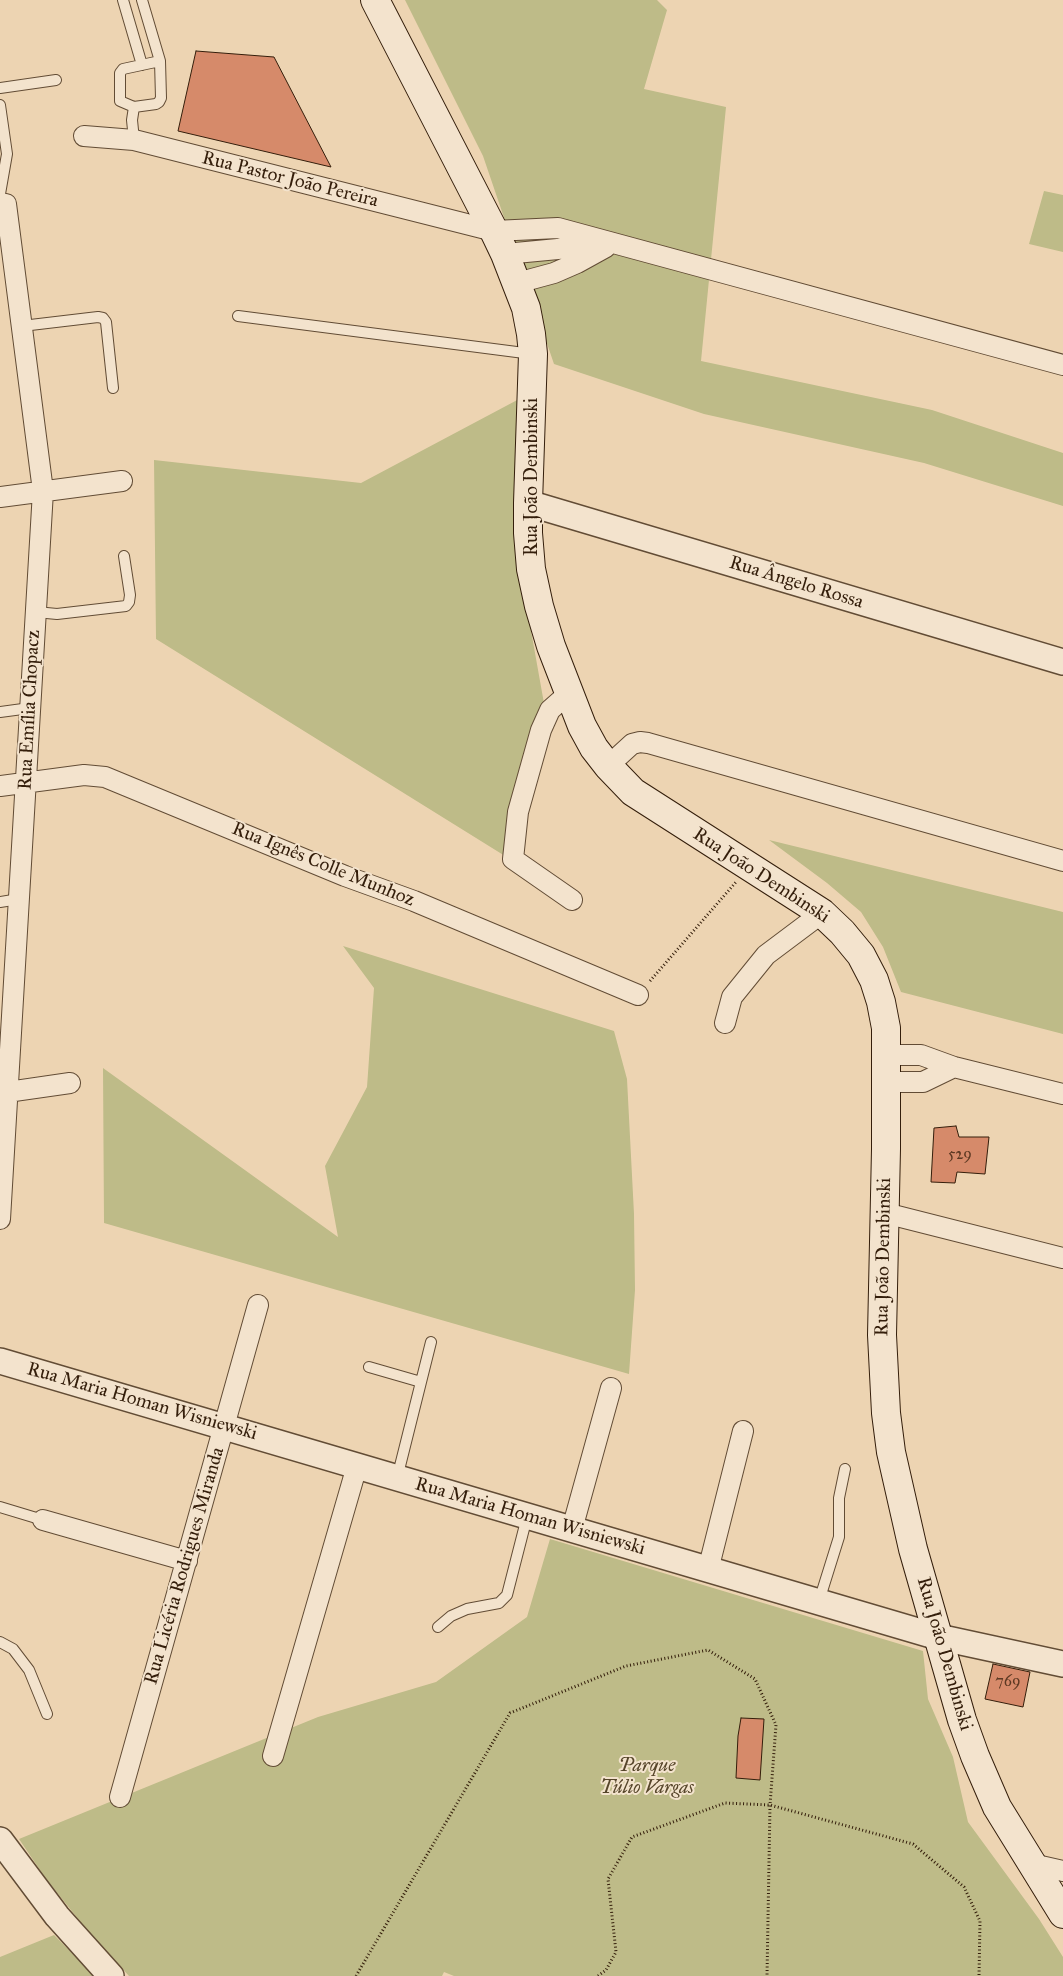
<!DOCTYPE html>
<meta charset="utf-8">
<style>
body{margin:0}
canvas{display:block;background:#edd4b2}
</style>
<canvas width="1063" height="1976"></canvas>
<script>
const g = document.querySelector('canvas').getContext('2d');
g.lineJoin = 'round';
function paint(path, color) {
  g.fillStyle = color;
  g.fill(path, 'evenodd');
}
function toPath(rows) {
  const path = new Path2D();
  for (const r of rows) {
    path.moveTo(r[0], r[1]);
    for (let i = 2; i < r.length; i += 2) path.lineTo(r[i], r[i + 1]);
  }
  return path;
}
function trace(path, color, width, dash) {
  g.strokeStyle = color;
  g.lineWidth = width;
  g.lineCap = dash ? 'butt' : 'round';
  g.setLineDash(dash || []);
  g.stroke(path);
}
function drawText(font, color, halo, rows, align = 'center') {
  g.font = font + ' "IM FELL Great Primer",serif';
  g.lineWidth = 4;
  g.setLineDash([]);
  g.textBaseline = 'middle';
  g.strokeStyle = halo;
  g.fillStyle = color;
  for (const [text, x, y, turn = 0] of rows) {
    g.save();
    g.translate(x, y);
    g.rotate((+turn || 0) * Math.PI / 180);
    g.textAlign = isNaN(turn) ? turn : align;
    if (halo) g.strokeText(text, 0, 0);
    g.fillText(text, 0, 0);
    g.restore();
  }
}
const green = toPath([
 [405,0,657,0,667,10,644,89,726,107,701,361,932,410,1063,453,1063,506,924,463,704,414,554,364,483,156],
 [1044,191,1063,195,1063,252,1029,244],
 [521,398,523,562,530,625,545,709,505,856,156,639,154,460,361,483],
 [769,840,1063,912,1063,1034,901,992,883,947,861,912,827,883],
 [343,946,614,1031,627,1079,634,1214,635,1290,629,1374,104,1223,103,1068,338,1237,325,1166,367,1087,374,988],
 [550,1539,923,1651,928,1699,953,1757,968,1822,1039,1919,1063,1957,1063,1976,454,1976,444,1972,442,1976,129,1976,83,1925,46,1879,19,1839,318,1717,436,1682,527,1617],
 [54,1935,95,1976,0,1976,0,1957]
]);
const building = toPath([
 [196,51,274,57,331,167,178,131,196,51],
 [956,1126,959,1137,989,1137,985,1174,957,1172,955,1183,931,1182,934,1128,956,1126],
 [993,1664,1030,1672,1023,1707,985,1699,993,1664],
 [741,1718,764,1719,760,1780,736,1778,738,1736,741,1718]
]);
const path = toPath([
 [650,981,736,882],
 [356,1976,510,1713,626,1666,708,1650,755,1679,776,1725,770,1805,767,1976],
 [598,1976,606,1970,616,1952,608,1879,632,1837,725,1803,770,1805,913,1844,964,1887,980,1921,979,1976]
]);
const service = toPath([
 [123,0,142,65],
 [142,0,160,61,161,98,159,102,156,104,134,107,120,101,120,73,123,69,160,61],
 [0,88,56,80],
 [0,105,7,154,0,194],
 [134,140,132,120,134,107],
 [238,316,532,354],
 [22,326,98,317,103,318,106,322,113,388],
 [36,612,57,614,126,606,129,602,130,595,124,556],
 [0,712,30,708],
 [0,902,19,899],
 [369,1367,421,1382],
 [397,1478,431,1342],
 [0,1507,43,1520],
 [819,1601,839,1537,839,1498,845,1469],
 [438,1627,451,1616,467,1609,499,1603,507,1595,527,1517],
 [0,1642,13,1649,29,1670,47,1714]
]);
const minor = toPath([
 [84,136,134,140,494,231,558,228,1063,365],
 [0,203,6,204,43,491,0,1219],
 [505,254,600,245],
 [517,283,554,273,577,263,606,247],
 [0,497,122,481],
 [568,694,550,710,541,730,518,812,513,859,572,900],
 [608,766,632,744,640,742,648,743,1063,861],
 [0,786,84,775,105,777,345,876,414,901,638,995],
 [725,1023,732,997,766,955,822,913],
 [887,1055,921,1055,954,1067,1063,1094],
 [887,1082,923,1082,954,1067],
 [0,1093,70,1083],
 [885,1213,1063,1258],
 [43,1520,187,1561],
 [572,1529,611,1388],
 [708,1570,743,1431],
 [273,1756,357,1466],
 [120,1797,258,1305],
 [1032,1864,1063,1871]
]);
const tertiary = toPath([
 [528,503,1063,662],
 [0,1361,938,1637,1063,1664],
 [0,1840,57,1916,111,1976]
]);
const secondary = toPath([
 [375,0,494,231,505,254,526,308,531,334,533,354,528,503,528,533,531,569,539,606,551,646,582,726,594,748,608,766,633,792,822,913,842,932,861,955,874,980,881,1002,886,1028,886,1149,882,1335,886,1413,891,1452,913,1549,962,1720,975,1756,997,1807,1063,1914]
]);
const numberNames = [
 ["529",960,1155],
 ["769",1008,1682]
];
const streetNames = [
 ["Rua Pastor João Pereira",290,180,14],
 ["Rua João Dembinski",532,477,-90],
 ["Rua Ângelo Rossa",796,583,17],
 ["Rua Emília Chopacz",30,710,-87],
 ["Rua Ignês Colle Munhoz",323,865,22],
 ["Rua João Dembinski",761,876,33],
 ["Rua João Dembinski",884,1257,-89],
 ["Rua Maria Homan Wisniewski",142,1402,16],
 ["Rua Maria Homan Wisniewski",530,1517,16],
 ["Rua Licéria Rodrigues Miranda",185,1566,-74],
 ["Rua João Dembinski",944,1654,74]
];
const parkNames = [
 ["Parque",647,1766],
 ["Túlio Vargas",647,1788]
];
paint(green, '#bebb88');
paint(building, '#d68a6a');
trace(building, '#341e0b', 1);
trace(service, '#624c35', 12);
trace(minor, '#624c35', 22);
trace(tertiary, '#624c35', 28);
trace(secondary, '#341e0b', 30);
trace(path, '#341e0b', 3, [1, 2.5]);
trace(service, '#f3e3cd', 10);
trace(minor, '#f3e3cd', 20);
trace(tertiary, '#f3e3cd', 25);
trace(secondary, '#f3e3cd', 28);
drawText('16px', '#5c3923', null, numberNames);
drawText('19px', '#341e0b', '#f3e3cd', streetNames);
drawText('italic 19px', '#56452a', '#f3e3cd', parkNames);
</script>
